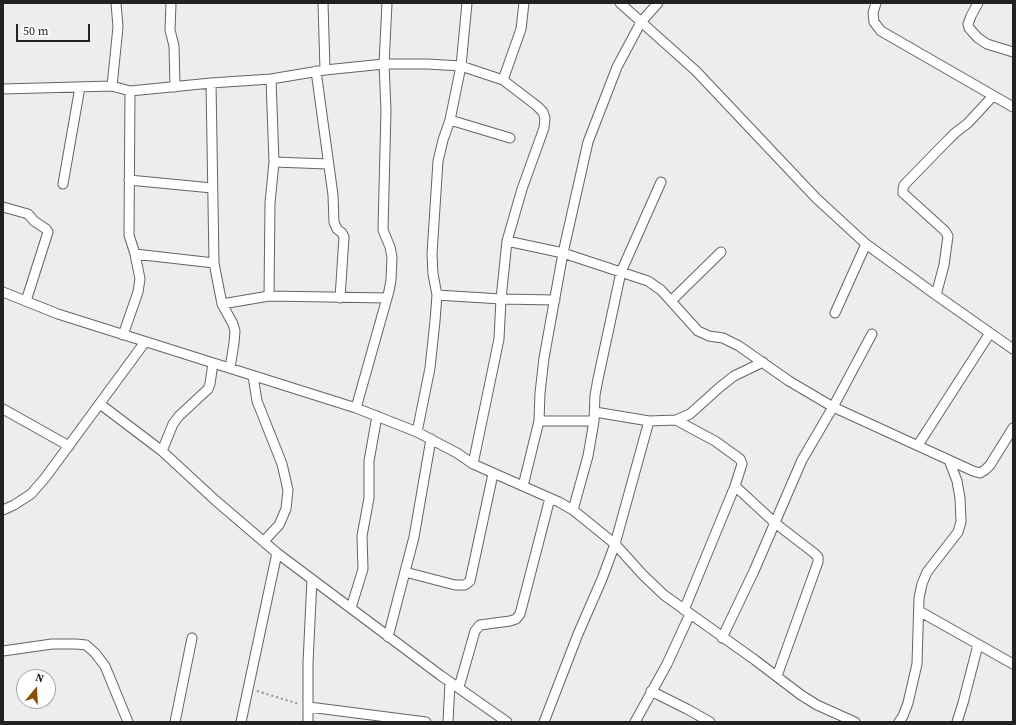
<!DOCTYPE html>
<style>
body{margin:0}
#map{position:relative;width:1016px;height:725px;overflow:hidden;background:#ededef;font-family:"Source Serif 4",serif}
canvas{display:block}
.frame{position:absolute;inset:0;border:4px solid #222;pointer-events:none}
.north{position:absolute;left:16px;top:669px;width:40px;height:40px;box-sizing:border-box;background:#fff;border:1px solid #a7a7a7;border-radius:50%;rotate:18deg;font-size:11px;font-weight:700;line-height:16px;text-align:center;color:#222}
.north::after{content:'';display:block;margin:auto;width:14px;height:18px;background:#895005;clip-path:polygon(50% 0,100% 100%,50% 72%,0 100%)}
.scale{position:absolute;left:16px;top:24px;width:74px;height:18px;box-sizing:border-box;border:2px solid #222;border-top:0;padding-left:5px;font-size:12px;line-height:14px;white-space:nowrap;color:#222;-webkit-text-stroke:3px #fff;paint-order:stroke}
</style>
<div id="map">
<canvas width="1016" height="725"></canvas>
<div class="frame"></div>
<div class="north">N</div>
<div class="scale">50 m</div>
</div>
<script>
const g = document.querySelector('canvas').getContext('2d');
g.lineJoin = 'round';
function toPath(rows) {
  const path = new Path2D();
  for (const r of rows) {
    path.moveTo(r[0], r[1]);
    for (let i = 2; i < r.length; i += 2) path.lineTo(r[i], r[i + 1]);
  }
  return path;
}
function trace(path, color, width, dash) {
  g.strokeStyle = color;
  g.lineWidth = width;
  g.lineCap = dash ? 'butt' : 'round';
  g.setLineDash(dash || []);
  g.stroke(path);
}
const path = toPath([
 [257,691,299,704]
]);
const street = toPath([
 [171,3,170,30,174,46,175,87],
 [323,3,325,70],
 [620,3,696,71,816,198,866,244,936,295,1013,349],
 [876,3,873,13,874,22,881,31,1013,107],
 [978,3,971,16,968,24,969,28,978,38,987,44,1013,52],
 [316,71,333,195,334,222,337,229,342,233,344,237,340,298],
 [503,80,521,29,524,3],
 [211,83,214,263,222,304,233,324,235,331,234,343,230,368],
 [112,86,118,27,116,3],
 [3,89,112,86,130,91,211,83,271,79,325,70,384,64,427,64,461,66,503,80,537,106,543,112,545,118,544,128,522,189,507,241,501,299,499,339,473,464],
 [450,120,510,138],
 [274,162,328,164],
 [129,180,212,188],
 [63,184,80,87],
 [3,207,28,214,34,221,46,229,48,232,26,301],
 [507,241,563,253,648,281,661,290,698,331,709,336,723,338,739,346,789,381,833,407,973,471,980,473,985,470,990,465,1013,428],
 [135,254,214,263],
 [3,292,58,314,356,408,417,432,457,453,473,464,559,502,573,510,615,544,643,575,664,595,755,660,801,695,817,705,855,722],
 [437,295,501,299,555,300],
 [936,295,944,265,948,236,945,231,903,193,903,189,904,185,945,143,955,133,968,123,993,96],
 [269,296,270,203,274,162,271,79],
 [671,301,721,252],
 [222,304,269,296,387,298],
 [835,313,866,244],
 [123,335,138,292,140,279,135,254,129,235,130,91],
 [253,376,257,401,282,464,288,490,286,509,279,525,264,541],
 [100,404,162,451,215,500,277,553,440,675,507,722],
 [356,408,389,291,391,280,392,257,390,247,383,230,386,110,384,64,387,3],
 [3,409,69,446],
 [595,412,649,421,676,420,690,414,720,387,734,376,763,362],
 [676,420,715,441,740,459,742,464,735,486,684,610],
 [539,421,594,421],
 [417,432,430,368,435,321,437,295,433,274,432,254,438,161,443,140,450,120,461,66,467,3],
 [918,445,990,333],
 [162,451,173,424,179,416,208,389,210,384,213,363],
 [523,486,539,421,540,393,544,358,563,253,588,142,617,67,641,22,658,3],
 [735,486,775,523,814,553,818,557,818,562,777,676],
 [3,510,14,505,31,494,45,478,145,342],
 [573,510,588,456,594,421,595,395,598,379,621,272,661,182],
 [405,572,455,585,465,585,470,581,493,474],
 [351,608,363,569,362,536,369,498,369,461,377,416],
 [919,611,1013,664],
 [388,637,414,537,431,439],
 [722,638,754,571,802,460,833,407,872,334],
 [3,651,52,644,76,644,86,645,95,653,105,666,128,722],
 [459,687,475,631,480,625,510,621,516,619,520,614,550,498],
 [651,691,687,709,710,722],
 [309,707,426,722],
 [175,722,192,638],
 [241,722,277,553],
 [308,722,308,663,312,579],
 [448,722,450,682],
 [544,722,578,634,602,579,615,544,649,421],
 [635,722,667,664,690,614],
 [899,722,903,716,908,703,917,664,919,598,922,584,927,572,958,532,961,522,960,498,957,481,949,460],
 [957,722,963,703,978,645]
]);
trace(street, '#646466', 11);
trace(path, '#939394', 2, [2, 3]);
trace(street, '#fff', 9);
</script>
